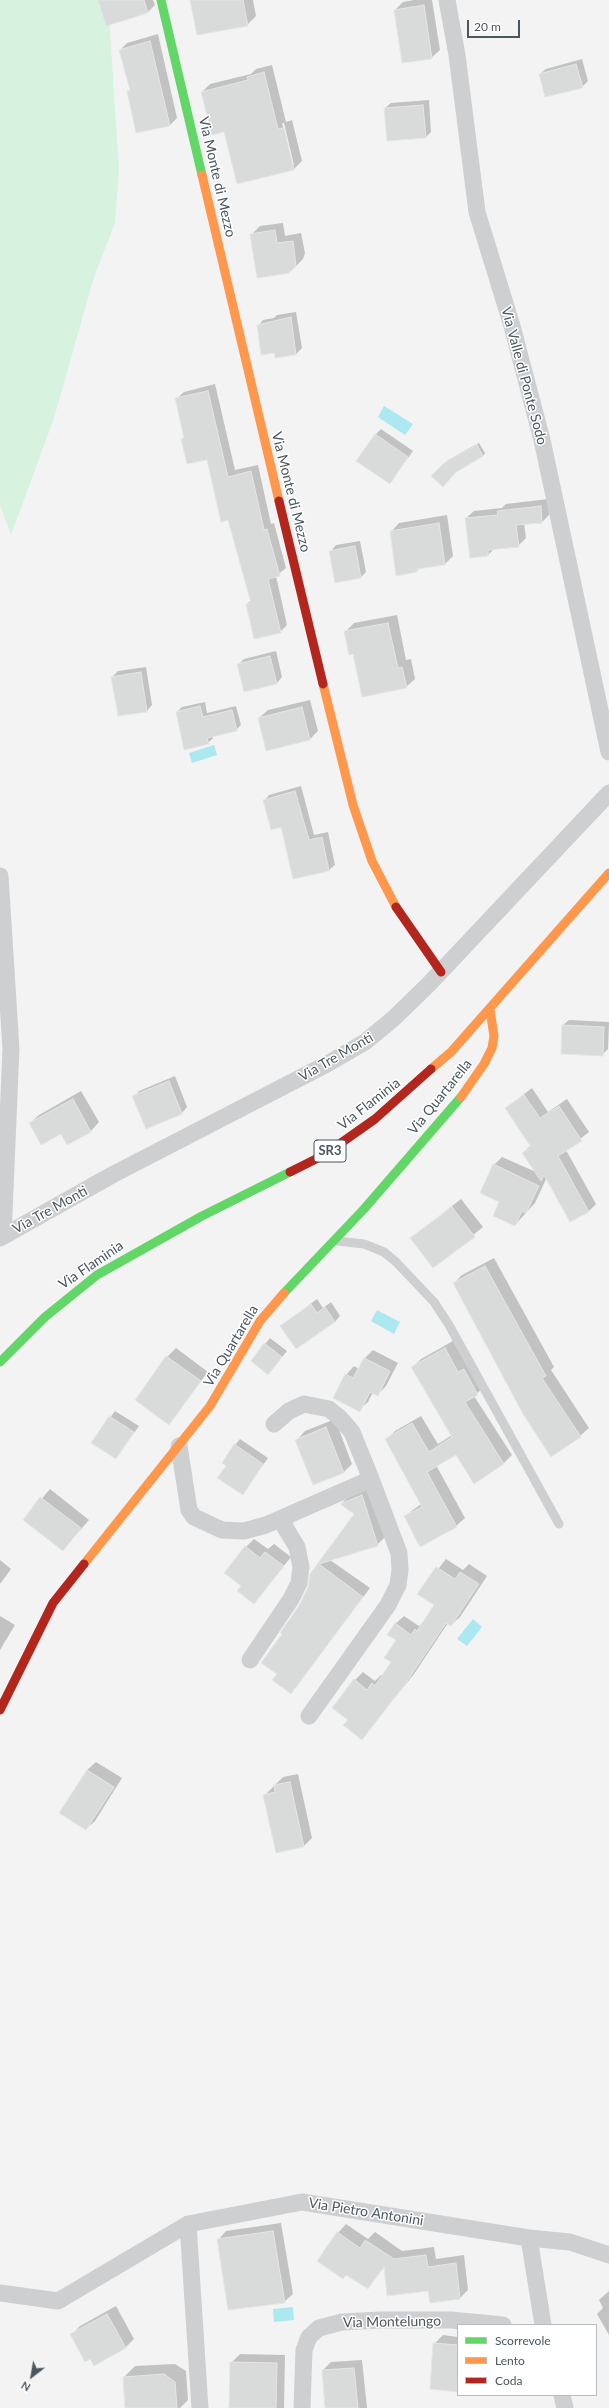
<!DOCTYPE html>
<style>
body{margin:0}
#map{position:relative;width:609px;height:2408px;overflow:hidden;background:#f3f3f3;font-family:Lato,sans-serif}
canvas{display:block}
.legend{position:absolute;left:457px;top:2324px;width:140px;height:72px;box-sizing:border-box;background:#fff;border:1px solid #b6bcbf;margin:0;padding:5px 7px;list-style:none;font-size:12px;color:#495760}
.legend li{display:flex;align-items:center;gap:8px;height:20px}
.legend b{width:20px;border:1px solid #b6bcbf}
.north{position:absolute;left:12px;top:2356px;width:40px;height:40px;-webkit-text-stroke:3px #fff;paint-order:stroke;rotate:211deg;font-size:11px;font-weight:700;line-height:16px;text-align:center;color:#495760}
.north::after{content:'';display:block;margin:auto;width:14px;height:18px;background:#495760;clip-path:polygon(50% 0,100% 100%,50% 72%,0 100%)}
.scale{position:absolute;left:467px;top:20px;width:53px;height:18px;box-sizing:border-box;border:2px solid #495760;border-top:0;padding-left:5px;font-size:12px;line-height:14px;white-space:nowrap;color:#495760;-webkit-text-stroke:3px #fff;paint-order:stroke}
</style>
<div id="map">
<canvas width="609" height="2408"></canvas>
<ul class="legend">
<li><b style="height:5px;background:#63d668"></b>Scorrevole</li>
<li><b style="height:5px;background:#ff974d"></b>Lento</li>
<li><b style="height:5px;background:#b3261e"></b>Coda</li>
</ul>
<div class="north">N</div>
<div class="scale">20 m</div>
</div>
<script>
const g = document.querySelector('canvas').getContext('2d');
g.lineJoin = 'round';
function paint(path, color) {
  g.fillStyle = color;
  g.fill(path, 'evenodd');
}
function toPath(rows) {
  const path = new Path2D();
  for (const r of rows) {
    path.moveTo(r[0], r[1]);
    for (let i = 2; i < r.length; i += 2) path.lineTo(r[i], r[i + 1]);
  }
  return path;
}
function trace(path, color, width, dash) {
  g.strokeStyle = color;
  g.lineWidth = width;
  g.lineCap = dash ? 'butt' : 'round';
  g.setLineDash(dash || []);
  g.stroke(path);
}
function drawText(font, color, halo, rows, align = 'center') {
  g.font = font + ' Lato,sans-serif';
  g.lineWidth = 3;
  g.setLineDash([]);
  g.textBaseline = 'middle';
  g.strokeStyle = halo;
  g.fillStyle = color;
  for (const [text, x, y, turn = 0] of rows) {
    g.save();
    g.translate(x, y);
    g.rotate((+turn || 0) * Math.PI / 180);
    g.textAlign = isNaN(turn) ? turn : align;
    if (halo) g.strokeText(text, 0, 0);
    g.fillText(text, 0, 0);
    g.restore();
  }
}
const green = toPath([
 [0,0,108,0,119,170,115,223,94,277,54,418,11,535,0,505]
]);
const water = toPath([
 [384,406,413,424,405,435,378,417],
 [214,745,217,755,192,763,189,753],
 [377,1310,400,1322,394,1334,371,1321],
 [473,1619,482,1627,467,1646,457,1639],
 [293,2307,294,2320,274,2322,273,2309]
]);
const shadow = toPath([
 [99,0,153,0,155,5,148,12],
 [191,0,253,0,256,16,247,25],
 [414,0,432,0,440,50,431,58,395,10,403,2],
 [158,34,177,118,170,125,137,132,128,91,131,88,120,50,127,43],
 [582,59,588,81,582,87,540,74,546,69],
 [272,65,286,122,292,120,302,161,294,169,225,131,202,92,210,84,251,74,256,69],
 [282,123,284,123,294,165,292,165],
 [429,100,431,132,426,137,385,108,391,103],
 [283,223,285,236,301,233,305,253,303,259,294,268,251,235,260,226],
 [296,312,302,348,296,354,276,357,275,352,258,326,263,320,274,318,277,315],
 [215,384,235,470,258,465,271,524,274,523,286,568,276,576,287,625,280,632,247,604,251,600,229,519,208,459,182,439,185,436,176,399,184,392],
 [381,429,413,451,390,483,375,435],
 [479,443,485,453,483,456,433,476,448,460],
 [548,499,549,515,542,522,524,523,526,538,518,546,495,548,488,555,466,518,474,511,502,508,506,504],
 [447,515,453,556,445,564,420,568,417,571,391,532,399,523],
 [360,541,366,572,361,577,331,551,336,545],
 [397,615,406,660,411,659,415,679,406,687,354,653,345,632,354,623],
 [276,651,282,677,277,683,238,665,244,659],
 [146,667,152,705,147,711,112,677,118,671],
 [310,700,318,731,310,739,259,718,268,710],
 [205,702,207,713,236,706,241,725,236,730,213,736,213,738,208,743,177,712,182,707],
 [301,786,314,835,328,832,335,865,329,870,294,878,282,825,264,801,269,795],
 [569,1020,609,1022,608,1049,602,1055,563,1025],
 [175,1076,187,1107,182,1113,146,1127,134,1097,139,1091],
 [532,1088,548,1112,567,1099,589,1132,566,1150,596,1204,588,1212,547,1177,535,1203,515,1225,501,1201,494,1165,502,1157,536,1172,523,1153,531,1145,506,1108],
 [81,1091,99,1122,91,1131,68,1144,61,1132,30,1123,39,1115],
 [461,1199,483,1227,433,1267,411,1238],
 [494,1258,554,1367,551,1370,589,1428,580,1436,454,1283,462,1275],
 [317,1299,323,1308,331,1302,340,1316,335,1322,281,1326],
 [270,1338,287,1351,273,1368,265,1344],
 [453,1341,486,1385,474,1396,512,1455,504,1463,474,1482,456,1453,436,1465,465,1518,456,1526,405,1516,421,1504,386,1440,395,1431,421,1416,438,1444,452,1435,413,1367,421,1359],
 [176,1348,208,1372,169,1423,167,1357],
 [373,1350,398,1363,386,1386,377,1395,373,1392,368,1402,359,1410,346,1375,354,1366,359,1369,365,1358],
 [115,1411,139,1426,116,1458,92,1442],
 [335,1419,352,1464,344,1472,314,1484,297,1440,305,1431],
 [240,1439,268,1458,243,1493,227,1465,235,1445],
 [370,1488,385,1537,377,1545,330,1560,370,1588,291,1693,278,1674,284,1633,309,1588,311,1574,355,1514,341,1504,349,1496],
 [50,1489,89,1520,63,1550,24,1520],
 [254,1539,268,1549,274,1544,291,1557,254,1603,242,1585,246,1547],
 [446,1559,463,1570,469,1564,487,1576,460,1617,451,1625,448,1623,414,1674,362,1738,349,1720,355,1680,363,1672,375,1681,381,1675,383,1676,392,1662,397,1640,395,1624,404,1616,419,1626,424,1621,436,1605,419,1594],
 [0,1560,11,1569,0,1584],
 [0,1616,15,1625,0,1650],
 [96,1762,122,1778,95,1821,86,1829,61,1813,87,1770],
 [298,1774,312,1838,304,1846,265,1795,283,1777],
 [281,2223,293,2294,284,2302,218,2240,226,2231],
 [346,2224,368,2239,375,2232,402,2251,434,2247,436,2259,464,2255,468,2290,460,2298,429,2290,385,2266,368,2288,347,2274,338,2233],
 [609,2291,609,2335,597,2314,603,2308,599,2300],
 [116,2306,134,2339,126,2347,71,2335,80,2326],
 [443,2335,458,2337,458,2391,434,2344],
 [240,2354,285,2355,284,2408,230,2408,231,2363],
 [362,2360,367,2408,326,2408,323,2370,331,2362],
 [175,2364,186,2371,188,2400,180,2408,126,2408,124,2377,135,2366]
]);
const building = toPath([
 [98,0,144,0,148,13,106,26,98,0],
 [190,0,243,0,248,26,197,35,190,0],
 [424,5,432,59,402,63,394,10,424,5],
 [150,41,170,126,136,133,127,91,130,90,119,50,150,41],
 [576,64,583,88,545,97,539,74,576,64],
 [264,72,278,129,284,128,294,170,237,184,224,132,212,135,201,92,248,80,247,77,264,72],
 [423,105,426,138,387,141,384,108,423,105],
 [275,230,277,243,293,241,296,266,289,273,257,278,250,234,275,230],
 [291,317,296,355,275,358,274,353,261,355,257,325,291,317],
 [208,391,228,477,251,471,264,530,267,529,280,576,268,579,281,633,254,639,246,604,251,603,228,520,221,522,207,460,187,464,181,439,184,438,175,398,208,391],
 [375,434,408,457,390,484,356,461,375,434],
 [477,445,483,456,455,473,443,487,431,476,444,463,477,445],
 [541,506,542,523,516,525,519,547,488,550,488,556,470,558,465,518,498,515,497,511,541,506],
 [439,523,445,565,417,569,417,572,396,576,390,531,439,523],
 [355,546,361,578,335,583,329,551,355,546],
 [388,623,398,668,402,667,407,688,362,697,353,654,349,655,344,631,388,623],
 [270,656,277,684,244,692,237,664,270,656],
 [141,672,147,712,118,716,111,677,141,672],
 [200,706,203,717,232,710,237,731,207,738,209,744,184,750,176,712,200,706],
 [302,707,310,740,266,751,258,718,302,707],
 [295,791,309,840,322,837,329,871,293,879,281,827,271,830,263,800,295,791],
 [562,1025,604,1027,603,1056,561,1054,562,1025],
 [169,1081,182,1114,146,1129,132,1096,169,1081],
 [524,1095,540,1118,559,1106,582,1141,558,1156,589,1212,570,1222,544,1175,541,1181,522,1153,531,1147,505,1108,524,1095],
 [73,1099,91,1132,67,1145,61,1134,41,1145,29,1123,73,1099],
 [493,1164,539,1186,526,1213,522,1211,515,1226,493,1216,499,1202,480,1193,493,1164],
 [452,1207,475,1237,433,1268,410,1238,452,1207],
 [485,1266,546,1376,542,1378,581,1437,551,1457,523,1414,453,1283,485,1266],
 [311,1304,317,1313,325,1307,335,1322,296,1349,280,1326,311,1304],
 [264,1343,282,1357,268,1375,251,1361,264,1343],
 [445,1348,458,1372,464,1369,478,1395,465,1402,504,1464,474,1484,456,1455,427,1472,457,1527,420,1547,404,1516,422,1507,385,1439,412,1423,429,1452,452,1437,411,1367,445,1348],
 [166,1356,201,1381,169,1425,135,1400,166,1356],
 [364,1358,390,1371,378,1396,370,1392,360,1412,333,1398,345,1374,353,1378,364,1358],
 [109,1416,134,1432,116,1459,91,1443,109,1416],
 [326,1427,344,1473,313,1485,295,1440,326,1427],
 [234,1444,263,1464,243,1495,217,1478,226,1466,222,1463,234,1444],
 [362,1495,378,1546,319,1564,363,1597,291,1694,272,1680,277,1674,261,1663,282,1634,280,1633,300,1604,308,1587,310,1574,354,1514,340,1504,362,1495],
 [40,1497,81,1528,63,1551,23,1520,40,1497],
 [245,1546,260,1558,265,1552,284,1566,254,1604,237,1591,241,1586,224,1573,245,1546],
 [436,1567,455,1579,460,1572,479,1584,451,1626,446,1623,405,1684,362,1740,343,1725,348,1720,332,1708,354,1679,367,1690,372,1683,375,1686,391,1662,384,1658,396,1640,387,1635,395,1623,411,1635,415,1629,417,1631,434,1605,417,1594,436,1567],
 [87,1770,114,1787,86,1830,59,1813,87,1770],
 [290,1782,304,1847,276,1853,263,1795,275,1792,274,1785,290,1782],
 [273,2231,285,2303,228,2310,217,2239,273,2231],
 [337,2232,360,2248,365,2240,394,2259,426,2255,428,2267,456,2263,460,2299,430,2303,428,2291,387,2296,384,2266,368,2289,346,2275,343,2279,317,2261,337,2232],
 [107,2314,126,2348,94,2366,90,2359,85,2362,70,2334,107,2314],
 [433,2343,458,2345,458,2392,430,2389,433,2343],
 [230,2362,277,2363,276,2408,229,2408,230,2362],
 [354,2368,358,2408,325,2408,322,2370,354,2368],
 [164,2374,175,2382,177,2408,125,2408,123,2377,164,2374]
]);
const lane = toPath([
 [337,1241,364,1244,384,1252,396,1262,434,1302,449,1325,559,1524]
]);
const street = toPath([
 [447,0,457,55,477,212,512,326,542,440,609,752],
 [0,876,11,1049,3,1236],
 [0,1238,112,1175,327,1064,365,1042,393,1019,429,984,609,793],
 [274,1424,289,1411,304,1404,329,1409,340,1418,352,1432,371,1479],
 [179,1446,189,1510,194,1517,222,1530,244,1531,266,1525,371,1479,399,1553,400,1570,398,1585,388,1605,309,1716],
 [250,1660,291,1599,299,1583,301,1567,297,1547,280,1519],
 [188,2224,200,2408],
 [529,2238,543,2325],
 [0,2293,58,2301,188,2224,302,2202,529,2238,570,2242,609,2255],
 [562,2395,565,2408],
 [302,2408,304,2350,309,2337,319,2328,342,2322,381,2320,451,2320,503,2325]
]);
const fast = toPath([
 [161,0,202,175],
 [284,1293,364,1209,461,1097],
 [0,1362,45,1317,97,1275,202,1216,290,1172]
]);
const slow = toPath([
 [202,175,279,501],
 [323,684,353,805,372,861,396,907],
 [431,1069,451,1052,609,873],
 [461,1097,484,1064,492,1048,494,1036,490,1010],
 [84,1564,210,1406,260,1321,284,1293]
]);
const jam = toPath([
 [279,501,323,684],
 [396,907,441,972],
 [290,1172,324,1155,375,1119,431,1069],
 [0,1710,53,1603,84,1564]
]);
const shields = [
 [330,1151,32]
];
const shieldNames = [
 ["SR3",330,1151]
];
const streetNames = [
 ["Via Monte di Mezzo",217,177,77],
 ["Via Valle di Ponte Sodo",524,376,75],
 ["Via Monte di Mezzo",291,492,76],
 ["Via Tre Monti",336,1057,-30],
 ["Via Quartarella",440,1097,-51],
 ["Via Flaminia",369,1104,-38],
 ["Via Tre Monti",50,1210,-29],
 ["Via Flaminia",91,1265,-34],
 ["Via Quartarella",231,1346,-59],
 ["Via Pietro Antonini",366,2212,9],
 ["Via Montelungo",392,2322,-1]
];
paint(green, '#d8f2e0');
paint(water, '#ace8f0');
paint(shadow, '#0003');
paint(building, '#d9dbdb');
trace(building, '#e4e5e6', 1);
trace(lane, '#cdcfd1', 9);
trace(street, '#cdcfd1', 17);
trace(fast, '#63d668', 9);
trace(slow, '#ff974d', 9);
trace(jam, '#b3261e', 9);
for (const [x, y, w] of shields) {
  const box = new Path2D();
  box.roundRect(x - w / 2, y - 11, w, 22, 3);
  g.fillStyle = '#fff';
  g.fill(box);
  trace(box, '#495760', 1);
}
drawText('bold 13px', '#495760', null, shieldNames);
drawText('14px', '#495760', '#fff', streetNames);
</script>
